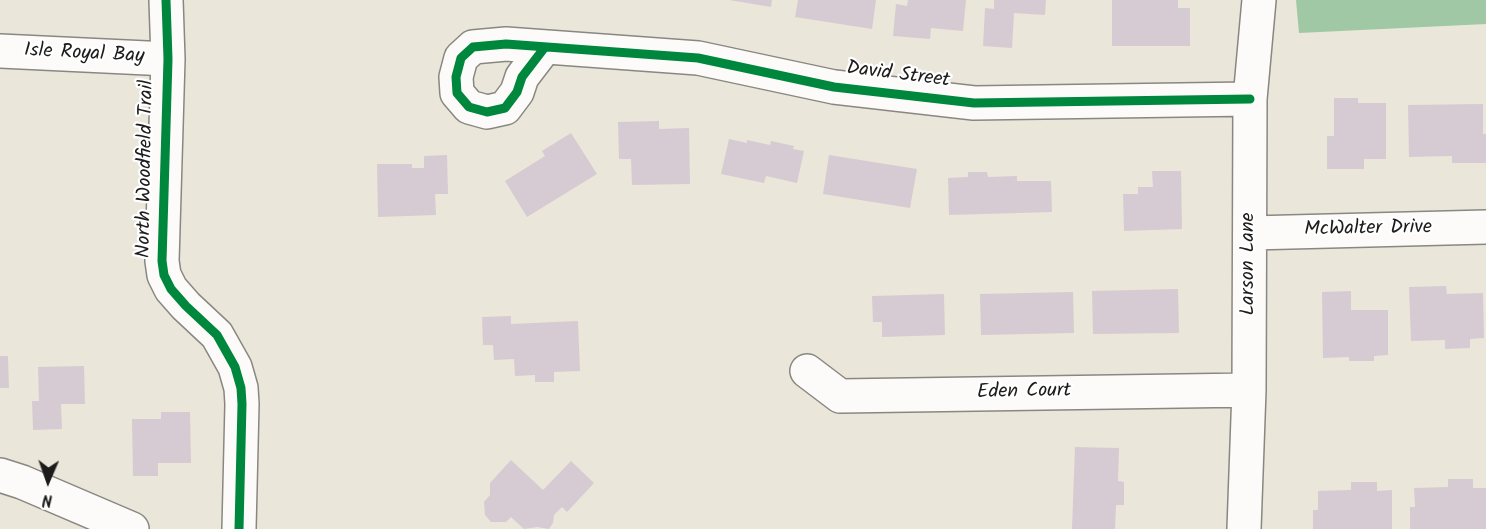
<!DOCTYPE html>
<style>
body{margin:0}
#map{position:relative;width:1486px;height:529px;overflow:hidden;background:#eae6d9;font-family:Kalam,sans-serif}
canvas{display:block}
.north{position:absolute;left:18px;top:451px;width:60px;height:60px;-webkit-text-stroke:4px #fff;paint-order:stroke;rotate:182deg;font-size:16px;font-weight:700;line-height:24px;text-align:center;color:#1c1c1c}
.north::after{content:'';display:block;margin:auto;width:21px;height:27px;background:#1c1c1c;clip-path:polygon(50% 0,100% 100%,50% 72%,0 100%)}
</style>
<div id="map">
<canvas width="1486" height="529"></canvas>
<div class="north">N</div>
</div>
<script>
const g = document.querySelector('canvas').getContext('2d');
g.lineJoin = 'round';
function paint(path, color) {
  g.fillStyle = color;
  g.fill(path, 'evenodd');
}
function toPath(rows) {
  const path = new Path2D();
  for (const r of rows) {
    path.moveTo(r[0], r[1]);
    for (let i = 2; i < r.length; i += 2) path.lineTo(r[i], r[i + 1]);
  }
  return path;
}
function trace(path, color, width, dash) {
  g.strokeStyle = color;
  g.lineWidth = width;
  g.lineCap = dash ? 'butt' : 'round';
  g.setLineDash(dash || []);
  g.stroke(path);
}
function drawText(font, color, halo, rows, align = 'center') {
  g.font = font + ' Kalam,sans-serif';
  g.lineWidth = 4.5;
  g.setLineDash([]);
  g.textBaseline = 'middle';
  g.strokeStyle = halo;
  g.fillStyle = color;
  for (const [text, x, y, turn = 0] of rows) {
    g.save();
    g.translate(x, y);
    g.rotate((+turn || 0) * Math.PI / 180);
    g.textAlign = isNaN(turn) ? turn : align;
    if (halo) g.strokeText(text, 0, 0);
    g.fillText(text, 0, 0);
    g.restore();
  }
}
const forest = toPath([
 [1296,0,1486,0,1486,24,1299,33]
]);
const building = toPath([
 [729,0,772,0,771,7],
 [798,0,876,0,872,29,795,17],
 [908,0,966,0,963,31,931,28,930,39,893,36,896,4,907,6],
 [994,0,1046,0,1045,15,1014,13,1012,48,983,46,985,8,994,9],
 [1112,0,1178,0,1178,8,1190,8,1190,46,1112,46],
 [1334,98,1358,98,1358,103,1386,103,1386,159,1364,159,1364,169,1327,169,1327,136,1334,136],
 [1483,104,1483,134,1486,134,1486,163,1452,163,1452,156,1409,157,1408,105],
 [659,121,659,129,689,128,690,184,632,185,631,159,619,159,618,122],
 [571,133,597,174,527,217,505,181,545,156,542,151],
 [729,139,747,143,747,140,770,145,771,141,794,146,793,149,804,151,797,183,766,176,764,183,721,174],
 [447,155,448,194,435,194,436,215,378,217,377,164,412,164,412,168,424,168,424,156],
 [829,155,917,169,910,208,823,194],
 [1152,171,1181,171,1182,229,1124,231,1123,194,1138,194,1138,187,1153,187],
 [968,172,987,172,988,177,1017,176,1017,181,1051,181,1052,212,949,215,948,178,968,177],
 [1446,286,1447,294,1483,293,1484,338,1470,339,1470,348,1445,349,1445,340,1411,341,1409,287],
 [1178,289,1179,333,1093,334,1092,291],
 [1351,291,1351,310,1388,310,1388,355,1374,356,1374,361,1349,361,1349,357,1323,358,1322,292],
 [1073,292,1074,333,981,335,980,294],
 [944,294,945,335,882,337,882,322,873,322,872,296],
 [511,316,511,324,578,321,580,371,554,372,554,382,535,382,535,375,515,376,514,359,494,360,493,345,483,345,482,317],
 [0,356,8,356,9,388,0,388],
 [84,366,85,404,61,404,62,429,33,430,32,401,39,401,38,367],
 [161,412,190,412,191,463,158,463,158,476,133,476,132,419,161,419],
 [1075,447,1119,448,1118,481,1124,482,1124,505,1116,505,1115,529,1072,529],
 [511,460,543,490,571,461,594,483,567,512,562,507,554,515,553,523,549,529,537,527,524,529,511,517,506,522,491,522,485,515,484,502,490,495,490,483],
 [1448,479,1473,479,1473,488,1486,488,1486,529,1410,529,1410,507,1415,507,1414,488,1448,487],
 [1351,482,1377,482,1377,491,1392,490,1392,529,1313,529,1313,510,1318,510,1318,491,1351,490]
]);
const minor = toPath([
 [166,0,168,59,162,261,164,275,171,289,186,306,217,335,235,367,241,388,242,404,239,529],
 [545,47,522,77,517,92,505,108,487,112,469,107,457,93,456,77,461,58,473,47,506,44,698,58,834,87,974,103,1250,99],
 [0,51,168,59],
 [1251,233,1486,227],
 [807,371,840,396,1249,390],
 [0,475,22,482,132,529],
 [1244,529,1249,390,1250,99,1259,0]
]);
const cycleway = toPath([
 [166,0,168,59,162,261,164,275,171,289,186,306,217,335,235,367,241,388,242,404,239,529],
 [545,47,522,77,517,92,505,108,487,112,469,107,457,93,456,77,461,58,473,47,506,44,698,58,834,87,974,103,1250,99]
]);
const streetNames = [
 ["Isle Royal Bay",84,55,3],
 ["David Street",898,76,7],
 ["North Woodfield Trail",147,169,-89],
 ["McWalter Drive",1368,230,-1],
 ["Larson Lane",1250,264,-90],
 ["Eden Court",1024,393,-1]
];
paint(forest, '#a0c8a4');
paint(building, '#d6cbd2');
trace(minor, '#898781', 36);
trace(minor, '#fcfbf9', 33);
trace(cycleway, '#00873e', 9);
drawText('20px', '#1c1c1c', '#fff', streetNames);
</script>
